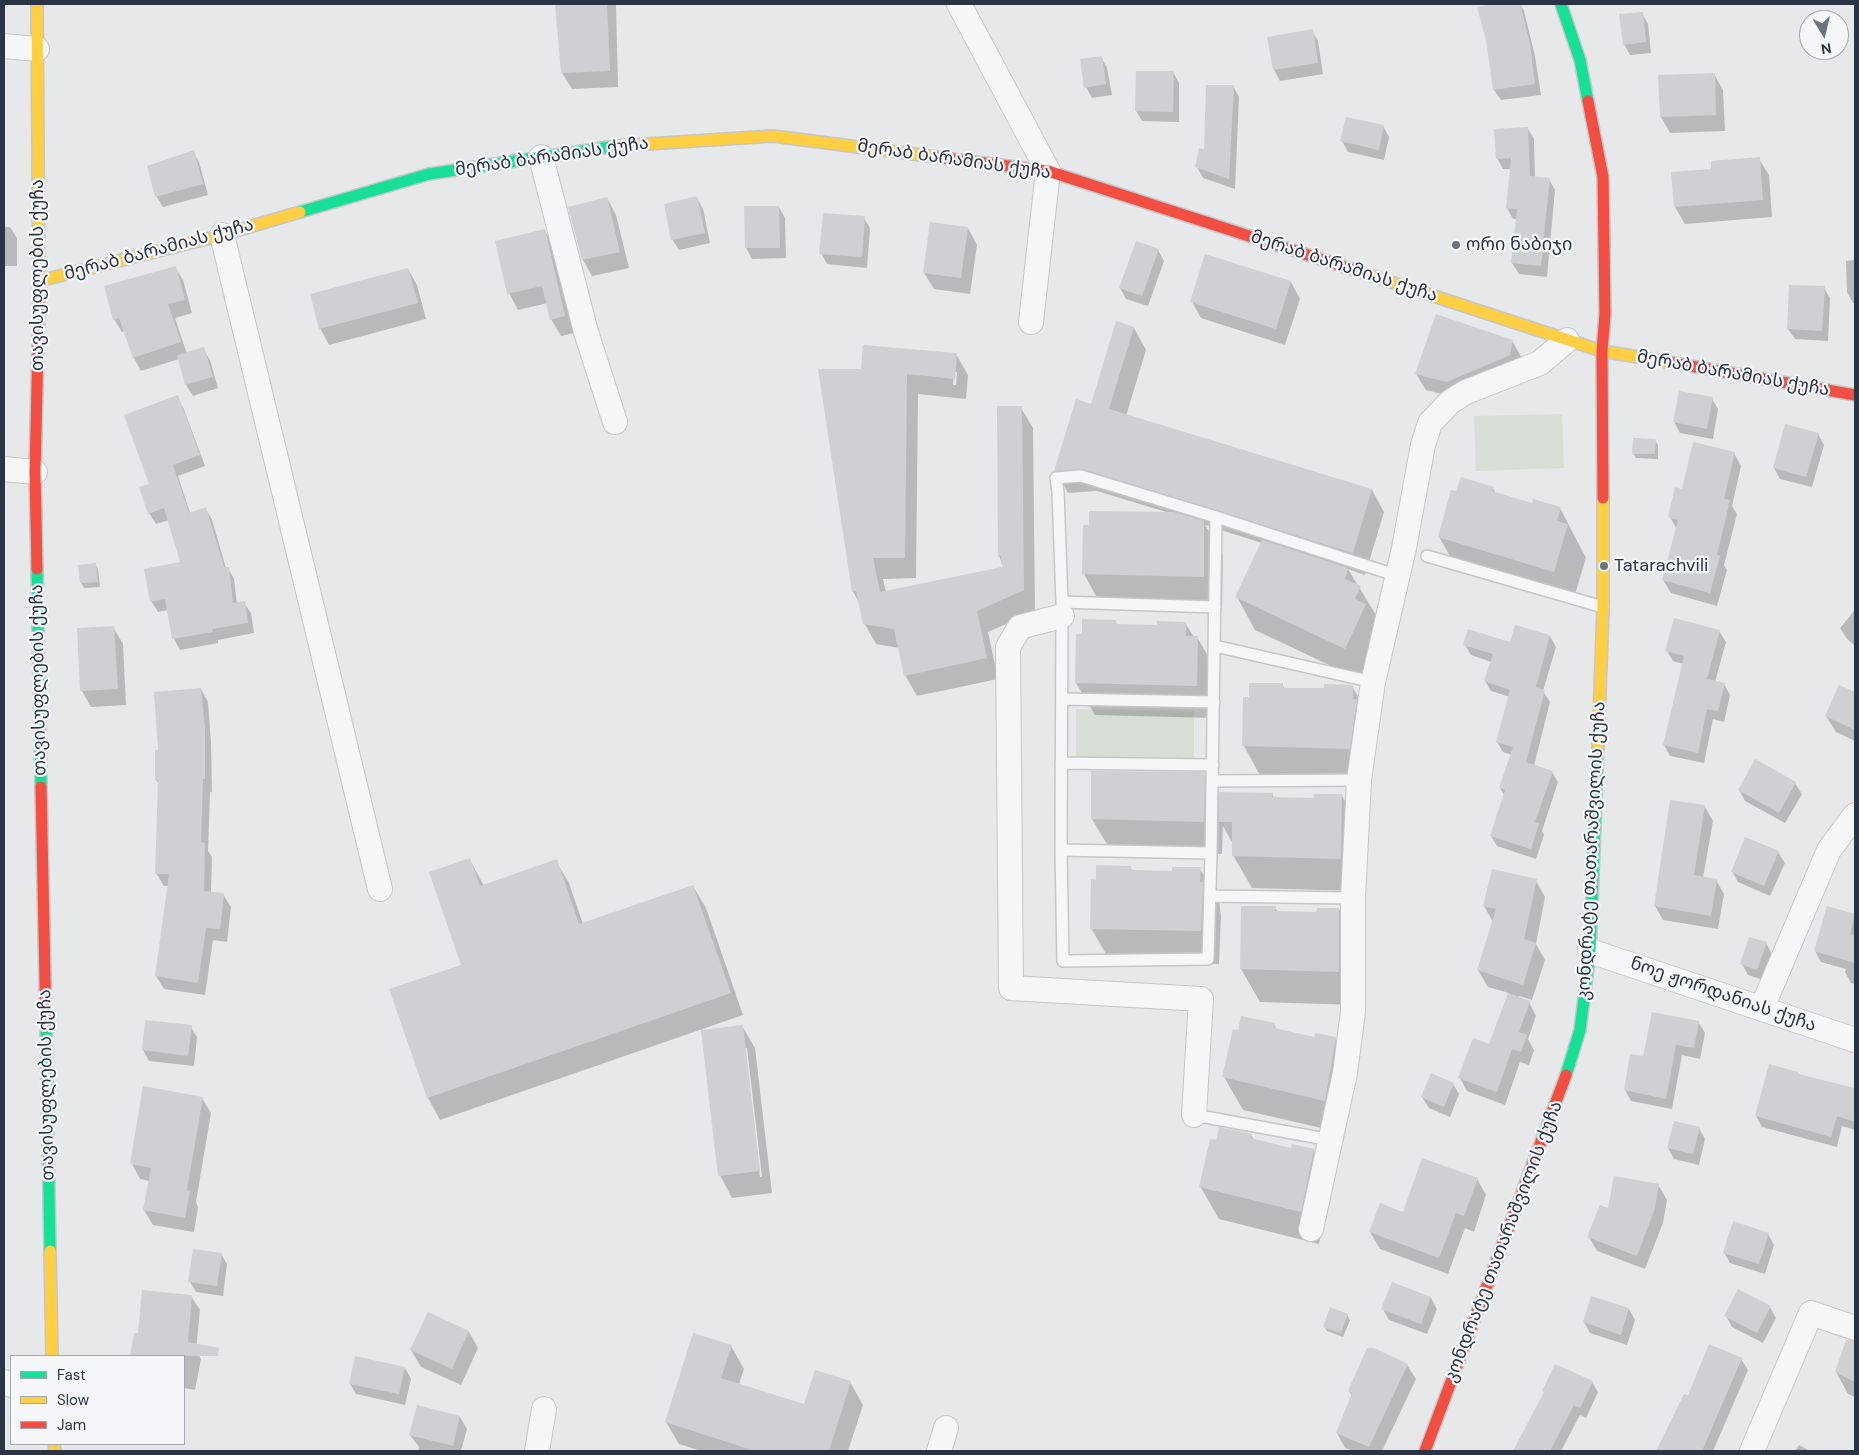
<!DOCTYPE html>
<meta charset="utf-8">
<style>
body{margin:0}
#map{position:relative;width:1859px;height:1455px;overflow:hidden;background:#e6e8ea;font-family:"DM Sans",sans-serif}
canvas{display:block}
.frame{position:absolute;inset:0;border:5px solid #2b3445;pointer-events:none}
.legend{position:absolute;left:10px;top:1355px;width:175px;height:90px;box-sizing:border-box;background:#f4f6f9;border:1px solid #a4a8b1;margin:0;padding:6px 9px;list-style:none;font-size:15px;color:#2b3445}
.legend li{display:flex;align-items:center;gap:10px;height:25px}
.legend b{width:25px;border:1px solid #a4a8b1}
.north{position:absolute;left:1799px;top:10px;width:50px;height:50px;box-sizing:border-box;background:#f4f6f9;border:1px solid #a4a8b1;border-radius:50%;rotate:171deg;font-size:14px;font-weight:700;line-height:20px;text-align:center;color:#2b3445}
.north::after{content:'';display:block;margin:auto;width:18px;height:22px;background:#6c737f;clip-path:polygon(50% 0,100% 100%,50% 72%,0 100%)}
</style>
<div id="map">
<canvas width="1859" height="1455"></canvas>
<div class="frame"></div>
<ul class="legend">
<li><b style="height:6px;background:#16e098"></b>Fast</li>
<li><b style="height:6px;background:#ffcf43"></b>Slow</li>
<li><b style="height:6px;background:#f24e42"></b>Jam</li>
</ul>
<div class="north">N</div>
</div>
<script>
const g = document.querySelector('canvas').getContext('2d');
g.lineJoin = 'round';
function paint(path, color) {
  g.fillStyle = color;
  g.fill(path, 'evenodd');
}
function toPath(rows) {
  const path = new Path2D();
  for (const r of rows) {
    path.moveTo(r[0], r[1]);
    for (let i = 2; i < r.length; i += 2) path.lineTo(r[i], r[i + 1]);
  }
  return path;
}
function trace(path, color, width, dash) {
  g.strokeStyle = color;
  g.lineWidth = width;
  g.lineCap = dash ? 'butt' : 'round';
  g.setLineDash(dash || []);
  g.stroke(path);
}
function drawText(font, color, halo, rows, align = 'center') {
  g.font = font + ' "DM Sans","Noto Sans Georgian",sans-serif';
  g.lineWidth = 4.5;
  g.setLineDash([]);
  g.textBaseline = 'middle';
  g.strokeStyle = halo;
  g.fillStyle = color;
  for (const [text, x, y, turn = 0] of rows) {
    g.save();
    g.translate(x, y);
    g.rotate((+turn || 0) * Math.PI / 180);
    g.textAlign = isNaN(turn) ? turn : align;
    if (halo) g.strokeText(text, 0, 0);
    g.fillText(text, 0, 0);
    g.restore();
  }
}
const green = toPath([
 [1562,414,1564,468,1476,471,1474,416],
 [1076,709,1194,711,1194,761,1076,759]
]);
const shadow = toPath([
 [556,4,616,4,618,87,572,89,562,73],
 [1500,4,1520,4,1524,11,1535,56,1541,95,1501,100,1494,90,1487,40,1479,8],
 [1642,13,1648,24,1651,53,1630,55,1624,44],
 [1312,31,1318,41,1323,74,1280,81,1274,70,1269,38],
 [1101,57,1107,68,1112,95,1092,98,1086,87],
 [1173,72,1179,83,1179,122,1142,121,1136,111],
 [1714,74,1723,90,1725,131,1670,133,1661,117],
 [1233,86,1239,97,1235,189,1203,178,1197,167],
 [1383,126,1389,137,1384,160,1348,152,1342,141],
 [1528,129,1534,139,1535,178,1549,179,1555,190,1547,277,1519,274,1512,263,1517,219,1513,219,1507,208,1511,169,1503,169,1497,158],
 [193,151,199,162,208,195,163,207,156,196],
 [1759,159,1769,175,1772,217,1685,224,1675,207,1673,173,1713,170],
 [607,198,616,215,629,268,592,276,583,260,570,208],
 [697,198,703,209,710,243,679,250,672,239],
 [779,207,785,218,786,258,752,259,746,248,746,208],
 [864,218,870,228,867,268,827,264,821,253],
 [4,227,10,227,17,238,17,266,4,266],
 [968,228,977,245,970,294,934,289,924,273],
 [545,231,554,247,574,333,561,336,551,319,548,303,518,310,509,293],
 [1158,250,1164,261,1148,306,1126,299,1120,288],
 [1206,256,1291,282,1300,299,1285,345,1201,318,1192,302],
 [1855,260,1855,303,1853,303,1847,292,1846,261],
 [175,267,183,280,192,313,175,318,187,354,203,349,210,360,218,388,193,396,186,385,179,359,141,371,134,358,125,331,122,332,114,319],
 [408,269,417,285,426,319,329,345,320,328],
 [1824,288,1830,298,1828,341,1795,339,1788,329],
 [1134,328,1146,350,1126,416,1372,490,1384,512,1365,575,1348,569,1379,620,1363,681,1255,630,1237,597,1262,543,1205,525,1223,555,1222,609,1102,607,1084,574,1166,512,1097,491,1068,493,1056,471],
 [1512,341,1522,358,1457,398,1426,390,1416,374],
 [956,354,968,375,966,399,918,394,916,578,883,579,886,592,1004,568,999,556,1021,408,1033,428,1035,611,988,632,998,679,917,696,905,675,899,648,876,644,864,623,860,605,853,591,862,370],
 [954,372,957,372,956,385,953,385],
 [177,397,183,407,205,466,178,476,190,513,206,509,212,520,226,568,228,568,234,579,237,604,244,603,251,613,254,633,218,640,218,643,180,650,174,639,168,610,158,612,151,601,182,563,169,520,156,524,149,513,150,485],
 [1712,399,1718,409,1713,439,1680,433,1674,422],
 [1818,434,1824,445,1812,487,1780,479,1774,468],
 [1655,440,1658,445,1658,459,1636,458,1633,453],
 [1734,453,1741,466,1732,506,1737,514,1724,565,1727,570,1717,606,1671,593,1663,580,1677,530,1670,517,1683,490],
 [1493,488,1496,494,1533,504,1560,508,1586,558,1572,604,1458,570,1439,537,1457,493],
 [95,564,98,569,100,587,84,588,81,583],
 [1855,610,1855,646,1847,639,1840,628],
 [1115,621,1118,626,1158,626,1185,623,1194,637,1197,637,1216,670,1215,718,1095,715,1076,683,1083,635],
 [113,627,123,644,126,705,91,707,82,691],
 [1719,631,1726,642,1715,682,1724,684,1730,695,1724,722,1713,719,1704,763,1670,756,1664,745,1683,664,1673,661,1667,651],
 [1550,636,1556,647,1543,691,1550,702,1534,766,1552,772,1558,782,1542,831,1544,835,1536,859,1497,846,1491,836,1504,795,1500,788,1512,755,1503,752,1497,742,1510,697,1491,691,1485,681,1491,662,1471,655,1465,645,1511,644],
 [1282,684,1285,689,1325,690,1352,686,1371,719,1368,781,1262,779,1244,746],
 [1839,686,1855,693,1855,741,1836,732,1826,716],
 [201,689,208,702,211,743,212,792,210,792,208,851,212,857,211,893,223,894,231,907,227,942,213,940,205,995,164,989,156,976,169,886,164,886,156,873,159,784,156,780,160,751],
 [1756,761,1795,783,1802,794,1785,823,1745,801,1739,790],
 [1204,774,1221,802,1272,794,1274,798,1315,799,1342,796,1361,828,1359,891,1252,888,1233,855,1233,844,1223,826,1222,854,1111,851,1092,819],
 [1705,807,1713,821,1703,878,1716,880,1724,894,1718,929,1663,920,1655,906],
 [1778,852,1785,863,1770,896,1738,882,1732,871],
 [470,860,484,886,556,861,569,883,583,924,693,886,706,908,743,1015,440,1120,428,1098,463,965],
 [1130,867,1133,871,1173,872,1200,869,1219,901,1221,916,1219,964,1110,961,1091,928,1098,881],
 [1493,871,1536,881,1545,897,1536,944,1545,960,1532,1000,1519,996,1518,999,1529,1002,1536,1016,1528,1039,1534,1050,1529,1065,1520,1062,1505,1105,1467,1091,1460,1078,1490,1045,1509,993,1488,987,1478,970,1493,922,1484,906],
 [1242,907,1275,908,1278,912,1318,913,1339,909,1357,942,1357,1005,1260,1002,1241,969],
 [1828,907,1855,916,1855,984,1851,983,1845,972,1846,969,1821,962,1815,951],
 [1766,943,1772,954,1763,980,1748,975,1742,964],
 [1699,1023,1705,1033,1700,1059,1682,1055,1672,1109,1631,1101,1625,1090],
 [1274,1024,1277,1030,1315,1038,1335,1038,1354,1071,1343,1133,1243,1110,1224,1077],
 [742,1026,755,1048,772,1193,732,1198,720,1175],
 [744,1048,747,1048,762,1177,760,1177],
 [191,1027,197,1037,194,1066,149,1061,143,1050],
 [1770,1066,1855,1090,1855,1130,1842,1126,1837,1147,1762,1127,1756,1116],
 [1453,1084,1459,1094,1450,1117,1429,1108,1422,1097],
 [202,1098,211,1113,196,1202,198,1207,194,1232,153,1225,144,1210,150,1181,140,1179,132,1164],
 [1699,1128,1705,1139,1699,1165,1674,1159,1668,1148],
 [1251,1135,1255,1141,1292,1150,1313,1150,1332,1183,1319,1244,1219,1219,1200,1186,1216,1142],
 [1477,1179,1486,1195,1474,1232,1465,1228,1448,1274,1380,1249,1370,1232],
 [1659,1186,1667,1200,1663,1223,1645,1269,1597,1251,1589,1237],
 [1768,1234,1774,1245,1765,1274,1730,1263,1724,1252],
 [221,1254,227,1264,223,1296,196,1292,190,1282],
 [1392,1284,1431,1298,1437,1309,1427,1334,1389,1320,1383,1309],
 [191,1296,200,1310,196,1350,201,1359,195,1390,184,1388,184,1356,131,1356,135,1334,140,1335],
 [1770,1307,1776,1318,1763,1343,1732,1327,1726,1316],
 [1629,1309,1635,1320,1627,1345,1590,1333,1584,1322],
 [1347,1315,1350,1320,1343,1337,1327,1331,1324,1326],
 [469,1332,478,1348,461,1385,421,1367,411,1350],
 [731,1346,744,1369,739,1384,804,1405,850,1382,863,1405,848,1451,701,1451,679,1444,666,1422],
 [1845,1346,1855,1349,1855,1397,1848,1394,1836,1372],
 [1741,1359,1748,1370,1713,1451,1657,1451,1685,1395,1688,1397],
 [1407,1365,1416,1379,1382,1451,1354,1451,1345,1448,1337,1433,1352,1396,1349,1391],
 [405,1368,411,1379,405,1405,356,1394,350,1384],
 [1592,1382,1598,1392,1586,1418,1580,1415,1561,1451,1514,1451,1545,1393],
 [460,1417,467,1429,461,1451,418,1451,419,1447,410,1435],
 [1799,1445,1810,1451,1795,1451]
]);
const building = toPath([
 [555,4,607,4,610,71,561,73],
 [1494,4,1520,4,1530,44,1535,84,1493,90,1486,40,1477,7],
 [1643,12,1646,42,1623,45,1619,14],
 [1313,29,1318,63,1273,70,1267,37],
 [1102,56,1106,84,1084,88,1080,59],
 [1136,71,1174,71,1173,112,1135,111],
 [1715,73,1716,115,1660,117,1658,75],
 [1206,85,1234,85,1229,179,1195,167,1199,148,1204,149],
 [1346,117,1384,125,1379,150,1340,141],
 [1528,127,1530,176,1550,178,1541,266,1511,263,1517,209,1506,208,1511,158,1496,159,1494,129],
 [194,150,203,184,155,197,147,166],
 [1760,157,1763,200,1674,207,1671,172,1711,169,1711,161],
 [697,196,705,233,671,240,664,204],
 [607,197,620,252,582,260,568,207],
 [744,206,779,206,780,248,745,248],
 [823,213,865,216,862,257,819,254],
 [930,222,968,227,961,278,923,273],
 [545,229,565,316,550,320,542,286,507,294,495,241],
 [1136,241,1159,249,1142,296,1119,288],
 [1205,254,1291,281,1276,329,1190,302],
 [176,266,185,300,168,304,181,342,133,358,119,318,113,320,104,286],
 [408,268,418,303,319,329,310,294],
 [1789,285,1825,286,1822,331,1787,329],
 [1436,314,1513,340,1510,355,1447,382,1415,374],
 [1116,321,1134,327,1109,409,1372,489,1353,553,1083,469,1054,471,1076,399,1091,404],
 [863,345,957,353,955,379,907,374,905,558,873,558,880,592,1002,567,1001,556,998,557,997,406,1022,406,1024,590,977,611,987,658,904,676,894,629,863,624,856,591,852,592,818,369,861,369],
 [204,347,213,377,185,385,177,355],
 [1679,391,1713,397,1707,429,1673,422],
 [178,395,200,455,173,465,189,513,206,507,224,567,229,567,233,603,245,601,248,623,212,629,213,632,172,639,165,599,150,602,144,569,180,562,164,508,148,514,139,487,149,484,124,415],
 [1785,424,1819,433,1806,477,1773,468],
 [1633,438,1656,439,1655,454,1632,454],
 [1693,442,1735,452,1724,499,1730,500,1717,555,1720,556,1710,593,1662,580,1678,520,1668,517,1675,487,1682,489],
 [1461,477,1494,487,1492,491,1532,503,1533,499,1561,507,1557,521,1568,524,1554,572,1438,537,1451,490,1456,491],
 [1089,511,1174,512,1204,521,1204,577,1082,574,1083,525,1089,525],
 [1262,540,1348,568,1345,579,1361,586,1355,599,1366,604,1345,649,1235,597],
 [96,563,98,582,80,583,78,565],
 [1674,618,1720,630,1707,679,1725,683,1718,711,1707,709,1698,753,1663,745,1684,656,1665,651],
 [1082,619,1116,620,1116,624,1157,625,1157,621,1186,622,1186,636,1198,636,1197,686,1075,683,1076,634,1082,634],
 [1515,625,1550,635,1536,687,1545,690,1526,762,1553,771,1535,822,1539,823,1531,849,1490,836,1505,790,1499,788,1513,747,1496,742,1510,690,1484,681,1493,654,1463,645,1468,629,1510,642],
 [114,626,118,689,80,691,77,628],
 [1249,683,1283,683,1283,688,1324,688,1324,684,1353,685,1353,699,1357,699,1350,749,1242,746,1243,697,1249,697],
 [1839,685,1855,692,1855,730,1825,716],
 [201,688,205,729,205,779,203,779,201,842,205,843,204,891,224,893,220,929,206,928,198,983,155,976,169,874,155,874,158,780,155,780,155,750,158,750,154,692],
 [1755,759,1796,782,1779,813,1738,790],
 [1091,771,1205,772,1204,822,1091,819],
 [1219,792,1273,793,1272,797,1314,798,1314,794,1342,794,1341,859,1232,856,1232,822,1219,822],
 [1670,800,1705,805,1694,875,1717,879,1711,916,1654,906],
 [1745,837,1779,851,1764,886,1731,872],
 [470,858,480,886,557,859,579,924,693,885,731,993,427,1098,389,989,461,965,429,872],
 [1096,865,1131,866,1131,870,1172,871,1172,867,1201,867,1200,882,1203,882,1201,931,1090,929,1091,879,1096,880],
 [1492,869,1537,879,1524,939,1536,943,1523,985,1477,970,1496,909,1483,906],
 [1241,906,1276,906,1275,911,1316,912,1317,908,1339,908,1339,972,1240,969],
 [1827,906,1855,914,1850,934,1855,935,1855,963,1814,951],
 [1749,937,1767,942,1757,970,1740,964],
 [1508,993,1530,1001,1519,1032,1527,1035,1521,1052,1512,1049,1497,1092,1458,1078,1473,1038,1489,1044],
 [1652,1012,1699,1021,1694,1048,1676,1045,1666,1099,1624,1090,1630,1054,1643,1056],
 [1241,1016,1275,1023,1274,1028,1314,1037,1315,1033,1336,1037,1325,1101,1222,1077,1233,1029,1238,1030],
 [145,1020,192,1025,188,1056,142,1050],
 [743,1025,760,1171,718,1176,701,1030],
 [1769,1064,1798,1072,1798,1074,1855,1088,1855,1122,1837,1116,1831,1137,1755,1116],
 [1431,1073,1454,1083,1444,1107,1421,1097],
 [143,1086,203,1097,187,1190,190,1191,185,1218,143,1210,151,1168,130,1164],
 [1674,1121,1700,1127,1693,1154,1667,1148],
 [1219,1127,1252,1134,1251,1138,1291,1148,1292,1144,1314,1149,1301,1212,1199,1187,1210,1139,1216,1140],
 [1422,1158,1478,1178,1464,1216,1456,1213,1439,1258,1369,1232,1380,1203,1403,1212],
 [1614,1176,1659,1184,1655,1208,1637,1256,1587,1237,1600,1205,1608,1208],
 [1733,1221,1769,1233,1759,1264,1723,1253],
 [193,1249,222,1253,217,1286,188,1282],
 [1392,1282,1431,1297,1421,1324,1381,1309],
 [1738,1289,1771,1306,1757,1333,1724,1316],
 [142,1290,192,1295,188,1342,219,1348,218,1356,130,1356,134,1333,138,1333],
 [1591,1296,1629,1308,1621,1335,1583,1322],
 [1330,1307,1348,1314,1341,1333,1323,1327],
 [428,1312,469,1331,452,1369,410,1350],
 [693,1333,732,1345,721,1378,804,1404,815,1370,851,1381,829,1451,755,1451,665,1422],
 [1846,1340,1855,1341,1855,1382,1835,1372],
 [1709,1344,1742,1358,1702,1451,1656,1451,1684,1394,1688,1395],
 [1367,1348,1374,1348,1408,1364,1369,1447,1336,1433,1352,1393,1348,1391],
 [355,1356,405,1367,399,1394,349,1384],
 [1555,1364,1593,1381,1580,1408,1574,1405,1550,1451,1513,1451,1544,1392,1542,1391],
 [417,1405,460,1416,453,1446,409,1435]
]);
const lane = toPath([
 [1216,517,1211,853,1061,850,1062,602,1058,492,1056,478,1081,476,1216,517,1398,576],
 [1427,556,1603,607],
 [1062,602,1215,607],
 [1215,646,1373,682],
 [1062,699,1214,702],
 [1061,763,1213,765],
 [1213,781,1359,780],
 [1061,850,1063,961,1208,959,1211,853],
 [1210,896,1353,898],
 [1194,1115,1331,1140]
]);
const street = toPath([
 [959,4,1048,171,1031,322],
 [4,46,37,49],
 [541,157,586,332,615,422],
 [222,235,380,889],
 [4,469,35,472],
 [1062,616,1020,627,1008,647,1011,988,1201,999,1194,1115],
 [1590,951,1855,1040],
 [1762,1008,1829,850,1855,815],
 [1311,1229,1345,1073,1353,1012,1353,898,1359,780,1373,682,1404,548,1423,445,1430,423,1450,402,1466,392,1540,363,1567,340],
 [4,1382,11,1385],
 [537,1451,544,1409],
 [939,1451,946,1428],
 [1752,1451,1811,1313,1855,1328]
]);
const fast = toPath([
 [1561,4,1580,60,1588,101],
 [300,212,429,174,616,146],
 [37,569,41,787],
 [46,1027,50,1251],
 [1566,1075,1580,1030,1590,951,1598,747]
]);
const slow = toPath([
 [37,4,39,304],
 [616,146,773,136,936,157],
 [1351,269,1602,351,1668,362],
 [39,281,222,235,300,212],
 [1598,747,1603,608,1603,498],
 [50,1251,52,1356],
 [54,1444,55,1451]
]);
const jam = toPath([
 [1588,101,1603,177,1605,314,1602,351,1603,498],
 [936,157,1048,171,1351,269],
 [1668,362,1855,395],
 [37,569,35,472,39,304],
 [41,787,46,1027],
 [1425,1451,1566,1075]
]);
const markers = [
 [1456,245,5,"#6c737f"],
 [1604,566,5,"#6c737f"]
];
const streetNames = [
 ["მერაბ ბარამიას ქუჩა",552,157,-8],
 ["მერაბ ბარამიას ქუჩა",954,160,8],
 ["მერაბ ბარამიას ქუჩა",159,250,-15],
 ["მერაბ ბარამიას ქუჩა",1344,267,18],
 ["თავისუფლების ქუჩა",38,275,-90],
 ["მერაბ ბარამიას ქუჩა",1733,374,10],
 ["თავისუფლების ქუჩა",39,680,-91],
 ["კონდრატე თათარაშვილის ქუჩა",1592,851,-87],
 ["ნოე ჟორდანიას ქუჩა",1723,995,19],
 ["თავისუფლების ქუჩა",47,1085,-91],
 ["კონდრატე თათარაშვილის ქუჩა",1504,1242,-69]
];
const poiNames = [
 ["ორი ნაბიჯი",1466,245],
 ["Tatarachvili",1614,566]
];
paint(green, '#d6ded6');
paint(shadow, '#0003');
paint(building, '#ced0d3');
trace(lane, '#c4c6c8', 14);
trace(street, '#c4c6c8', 26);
trace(fast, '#c4c6c8', 14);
trace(slow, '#c4c6c8', 14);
trace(jam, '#c4c6c8', 14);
trace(lane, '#f5f6f7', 11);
trace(street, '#f5f6f7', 24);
trace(fast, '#16e098', 11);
trace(slow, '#ffcf43', 11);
trace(jam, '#f24e42', 11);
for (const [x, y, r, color] of markers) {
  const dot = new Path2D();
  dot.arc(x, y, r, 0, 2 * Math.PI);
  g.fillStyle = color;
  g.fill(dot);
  trace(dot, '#f4f6f9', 2);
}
drawText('18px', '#2b3445', '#f4f6f9', streetNames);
drawText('18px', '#2b3445', '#f4f6f9', poiNames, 'left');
</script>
